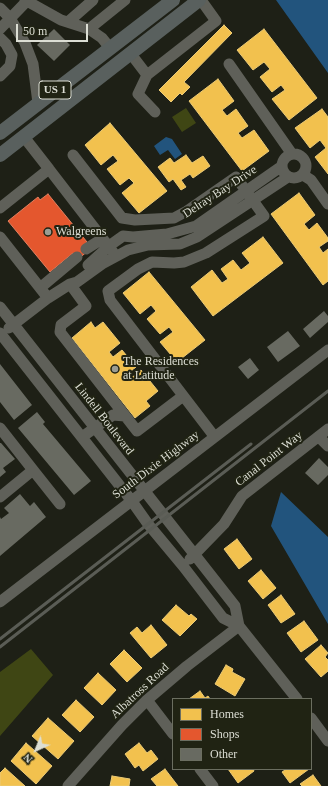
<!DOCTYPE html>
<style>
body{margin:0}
#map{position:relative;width:328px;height:786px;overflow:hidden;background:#1e2016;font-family:Georgia,serif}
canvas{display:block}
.legend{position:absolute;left:172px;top:698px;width:140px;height:72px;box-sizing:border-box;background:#202313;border:1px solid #6b6e60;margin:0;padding:5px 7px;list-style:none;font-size:12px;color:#dcded4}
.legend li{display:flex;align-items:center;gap:8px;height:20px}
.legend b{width:20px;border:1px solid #6b6e60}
.north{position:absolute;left:16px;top:730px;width:40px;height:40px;-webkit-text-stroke:3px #202313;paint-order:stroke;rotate:224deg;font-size:11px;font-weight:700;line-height:16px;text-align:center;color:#dcded4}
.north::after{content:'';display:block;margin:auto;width:14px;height:18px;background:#dcded4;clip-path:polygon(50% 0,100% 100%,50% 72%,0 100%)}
.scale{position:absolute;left:16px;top:24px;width:72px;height:18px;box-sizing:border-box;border:2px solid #dcded4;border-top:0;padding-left:5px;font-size:12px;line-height:14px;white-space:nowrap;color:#dcded4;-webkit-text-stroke:3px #202313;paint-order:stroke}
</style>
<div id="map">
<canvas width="328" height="786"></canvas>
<ul class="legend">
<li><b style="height:11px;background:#f2c14e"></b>Homes</li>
<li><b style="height:11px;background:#e4572e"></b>Shops</li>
<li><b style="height:11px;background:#686a61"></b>Other</li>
</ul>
<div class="north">N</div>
<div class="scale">50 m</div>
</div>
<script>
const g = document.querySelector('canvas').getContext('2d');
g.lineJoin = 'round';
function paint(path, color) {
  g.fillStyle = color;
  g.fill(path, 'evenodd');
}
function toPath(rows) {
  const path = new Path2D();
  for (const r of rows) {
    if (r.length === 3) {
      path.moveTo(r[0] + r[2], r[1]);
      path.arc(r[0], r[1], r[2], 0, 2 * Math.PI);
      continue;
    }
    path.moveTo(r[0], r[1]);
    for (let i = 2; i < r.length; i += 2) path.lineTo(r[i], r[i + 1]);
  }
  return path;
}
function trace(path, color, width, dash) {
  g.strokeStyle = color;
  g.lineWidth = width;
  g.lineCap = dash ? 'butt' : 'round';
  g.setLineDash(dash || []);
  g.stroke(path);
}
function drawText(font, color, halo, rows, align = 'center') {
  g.font = font + ' Georgia,serif';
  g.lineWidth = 4;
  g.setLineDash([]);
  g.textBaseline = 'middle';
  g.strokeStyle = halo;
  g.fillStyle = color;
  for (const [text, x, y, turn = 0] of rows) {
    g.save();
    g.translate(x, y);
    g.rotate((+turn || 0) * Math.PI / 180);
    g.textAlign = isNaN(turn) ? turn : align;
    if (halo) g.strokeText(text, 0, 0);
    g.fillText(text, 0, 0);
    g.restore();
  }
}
const green = toPath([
 [186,108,196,123,182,132,172,117],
 [31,649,53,675,0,736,0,672]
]);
const water = toPath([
 [276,0,328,0,328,73],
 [166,137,172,139,182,154,175,159,168,150,160,155,154,146],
 [281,492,328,537,328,624,271,526]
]);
const homes = toPath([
 [224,25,232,33,184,82,190,87,182,95,180,93,171,102,159,90,224,25],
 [264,29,317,98,289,120,272,99,285,90,281,85,272,92,260,77,270,69,264,62,253,70,237,50,264,29],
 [218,79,234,101,222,110,227,116,236,109,248,126,238,133,242,138,254,130,269,151,242,171,189,101,218,79],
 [322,109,328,117,328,174,315,157,326,148,320,140,310,148,295,128,322,109],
 [110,123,167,191,139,213,122,193,134,183,129,178,120,185,107,169,118,161,113,155,101,165,85,145,110,123],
 [186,155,192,163,203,156,210,166,193,178,190,174,181,180,186,187,181,190,173,179,169,182,158,167,170,158,174,163,186,155],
 [299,193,315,215,304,224,309,230,317,223,328,238,328,241,319,247,323,253,328,249,328,281,323,285,271,214,299,193],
 [263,237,283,263,213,316,191,287,212,270,222,283,228,279,221,269,233,260,241,270,250,263,242,253,263,237],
 [149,272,205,340,177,362,160,342,173,332,169,327,160,334,147,319,156,311,151,305,140,314,123,293,149,272],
 [91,322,95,328,103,322,120,343,109,352,113,357,122,350,136,367,126,375,129,380,141,370,158,391,146,401,150,406,135,418,72,338,91,322],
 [237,539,252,559,239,569,224,549,237,539],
 [261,570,276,588,263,599,248,581,261,570],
 [281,595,295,614,281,623,268,605,281,595],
 [176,605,189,616,191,614,197,619,180,636,162,620,176,605],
 [304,621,318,640,301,652,287,633,304,621],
 [151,625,167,645,151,658,130,633,137,627,142,633,151,625],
 [321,645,328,653,325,657,328,660,328,671,321,677,305,659,321,645],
 [124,650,142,668,127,682,110,664,124,650],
 [226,665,233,669,232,672,245,679,235,696,215,684,226,665],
 [98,673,116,690,102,705,84,688,98,673],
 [200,691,205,698,208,696,210,699,189,699,200,691],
 [76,700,94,717,80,732,62,715,76,700],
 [48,718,74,741,58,759,32,736,48,718],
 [26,743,52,766,36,784,11,761,26,743],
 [139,743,147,753,151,750,158,759,143,771,139,765,135,768,125,754,139,743],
 [5,768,25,786,0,786,0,773,5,768],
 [165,769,178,786,157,786,151,779,165,769],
 [228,769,253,769,254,771,238,783,228,769],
 [284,769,309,769,290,783,282,772,285,770,284,769],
 [313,775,321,786,302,786,300,784,313,775],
 [112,776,130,779,129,786,110,786,112,776]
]);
const shops = toPath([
 [48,194,87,242,88,251,78,259,73,253,50,272,8,221,38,197,40,200,48,194]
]);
const building = toPath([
 [54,29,70,45,54,61,37,45],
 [324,311,328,316,328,322,310,338,303,329],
 [288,331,300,346,278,362,267,347],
 [250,358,259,370,248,379,238,367],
 [0,364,32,405,14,420,0,402],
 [37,412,45,422,43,424,91,481,74,495,18,428],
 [0,443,1,443,15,459,3,468,6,472,0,477],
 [319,458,328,467,328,475,318,485,305,473],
 [20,494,30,506,34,502,46,517,0,556,0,517,1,519,9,513,4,508]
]);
const minor = toPath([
 [25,0,61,20,89,29,102,38,110,48],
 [0,8,10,18,25,43,33,64,38,103],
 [68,22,93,0],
 [0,29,27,1],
 [89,29,125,0],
 [0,38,6,44,12,55,10,66,0,76],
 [131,54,147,75],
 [229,64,292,154],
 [155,112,138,94,147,75,216,21,201,0],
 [294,166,12],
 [73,155,122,218,135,220,174,218,187,211,236,177,264,216,206,253,184,262,174,263,152,262,138,269,108,291,110,300,214,436],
 [49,169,113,252],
 [303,175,311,180,328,204],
 [0,208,49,169,24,137],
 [0,237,48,298],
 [86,249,102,239],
 [88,265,109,246,123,236,133,237,167,234,196,226,282,166],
 [70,284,86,306,61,325,60,332,137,431,183,396],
 [40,288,77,257],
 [0,307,235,606,239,626,297,699],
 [9,328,48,298,70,284,77,282,102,264,128,250,148,245,180,244,197,237,288,177],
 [0,333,131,500,148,524,183,566,223,618,239,626],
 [0,428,33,470,0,497],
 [82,437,113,415,125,416],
 [319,437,328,446],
 [33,470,60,504],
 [190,559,224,524,242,496,328,429],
 [0,602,328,350],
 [147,700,173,734],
 [311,718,328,741],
 [200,769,213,786],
 [68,786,122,725,147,700,187,666,239,626]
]);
const major = toPath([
 [0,133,173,0],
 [0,155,199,0]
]);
const rail = toPath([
 [0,639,251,444],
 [0,647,328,391]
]);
const markers = [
 [48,232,4,"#9a9c92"],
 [115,369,4,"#9a9c92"]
];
const shields = [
 [55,90,32]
];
const shieldNames = [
 ["US 1",55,90]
];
const streetNames = [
 ["Delray Bay Drive",220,192,-33],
 ["Lindell Boulevard",104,419,52],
 ["Canal Point Way",269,459,-38],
 ["South Dixie Highway",156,465,-37],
 ["Albatross Road",140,691,-43]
];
const poiNames = [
 ["Walgreens",56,232],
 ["The Residences",123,362],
 ["at Latitude",123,376]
];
paint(green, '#3f4614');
paint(water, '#22547d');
paint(homes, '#f2c14e');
trace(homes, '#ebca76', 1);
paint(shops, '#e4572e');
trace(shops, '#e28060', 1);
paint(building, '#686a61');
trace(minor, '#5f6059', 11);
trace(major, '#59605e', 14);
trace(rail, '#5a5c55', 3);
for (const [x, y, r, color] of markers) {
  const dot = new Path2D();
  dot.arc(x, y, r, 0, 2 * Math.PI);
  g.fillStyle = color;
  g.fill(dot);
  trace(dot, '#202313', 1.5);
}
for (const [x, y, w] of shields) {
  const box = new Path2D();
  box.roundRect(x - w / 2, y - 9, w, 18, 3);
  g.fillStyle = '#202313';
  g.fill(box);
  trace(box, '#dcded4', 1);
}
drawText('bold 11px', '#dcded4', null, shieldNames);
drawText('12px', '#dcded4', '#202313', streetNames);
drawText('12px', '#dcded4', '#202313', poiNames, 'left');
</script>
